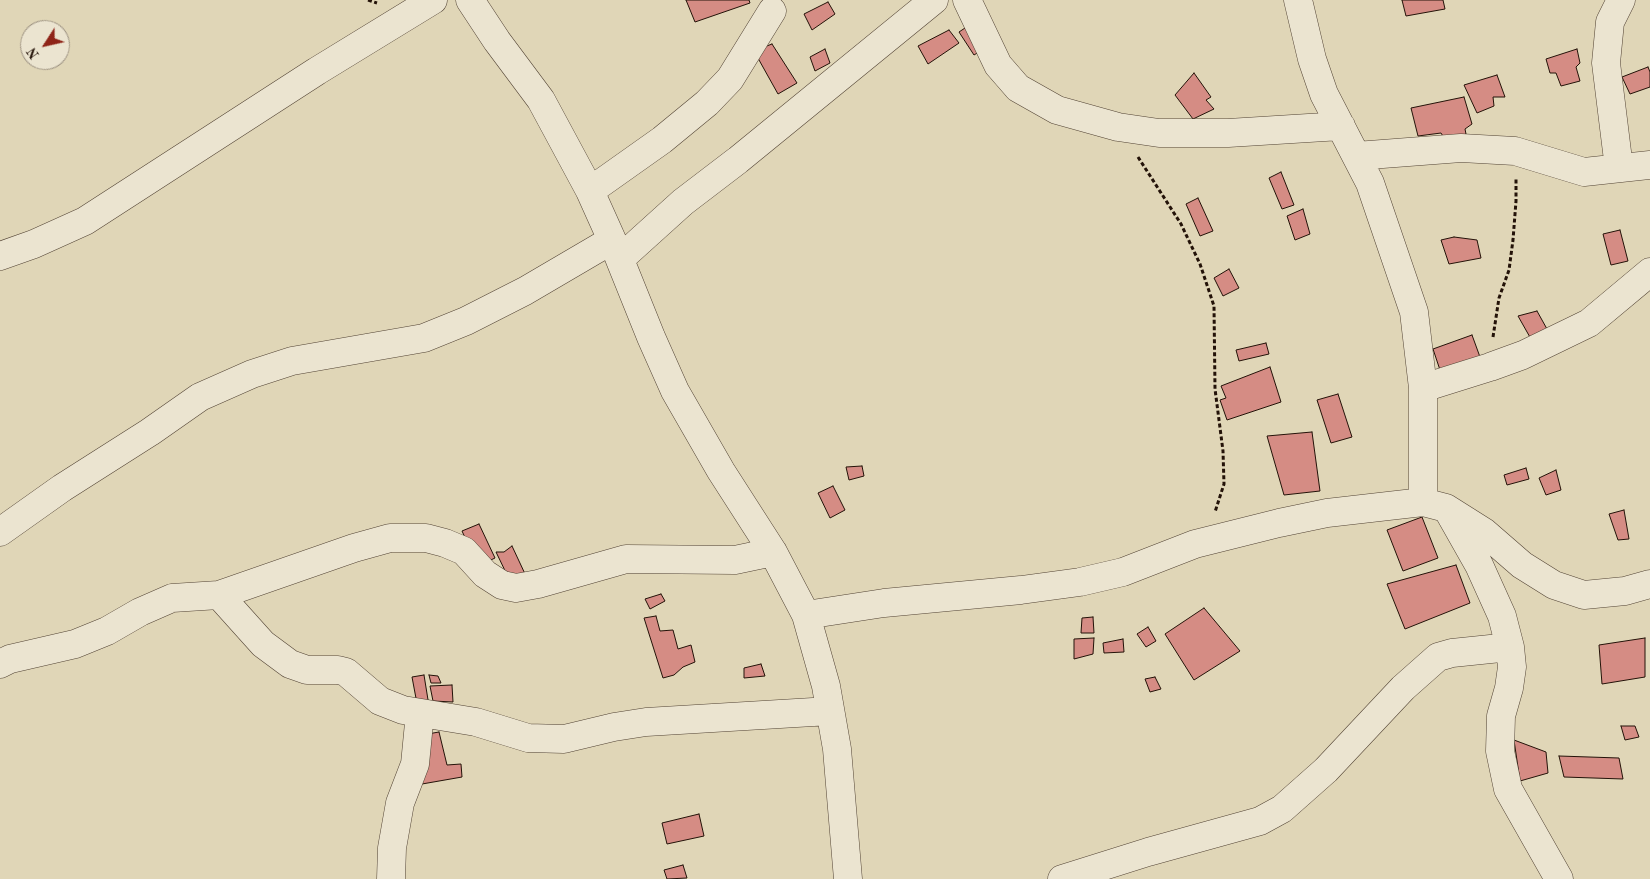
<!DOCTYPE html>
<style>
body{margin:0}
#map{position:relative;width:1650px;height:879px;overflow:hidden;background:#e0d6b7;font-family:"Old Standard TT",serif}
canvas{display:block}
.north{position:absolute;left:20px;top:20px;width:50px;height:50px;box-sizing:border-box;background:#ebe4d0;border:1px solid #9b9080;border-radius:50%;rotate:235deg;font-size:14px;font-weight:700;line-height:20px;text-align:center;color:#231208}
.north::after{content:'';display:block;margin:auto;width:18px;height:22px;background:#8f2418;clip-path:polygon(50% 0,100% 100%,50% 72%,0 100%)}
</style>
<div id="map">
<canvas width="1650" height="879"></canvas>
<div class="north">N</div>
</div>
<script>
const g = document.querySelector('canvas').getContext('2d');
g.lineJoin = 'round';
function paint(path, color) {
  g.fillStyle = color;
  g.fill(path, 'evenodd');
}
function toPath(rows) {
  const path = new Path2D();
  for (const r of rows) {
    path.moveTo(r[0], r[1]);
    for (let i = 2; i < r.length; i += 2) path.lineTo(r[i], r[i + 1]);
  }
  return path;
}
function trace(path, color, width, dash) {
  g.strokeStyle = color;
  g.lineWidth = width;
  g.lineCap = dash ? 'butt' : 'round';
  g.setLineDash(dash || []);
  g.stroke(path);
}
const building = toPath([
 [686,0,749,0,750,3,695,22,686,0],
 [1402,0,1443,0,1445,9,1406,16,1402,0],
 [828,2,835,14,812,30,804,14,828,2],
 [968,26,982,50,974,55,959,32,968,26],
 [949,30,959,43,928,64,918,46,949,30],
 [772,44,797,83,778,94,754,51,772,44],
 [825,49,830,63,815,71,810,57,825,49],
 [1577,49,1580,63,1576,67,1580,81,1561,86,1556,73,1550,73,1546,59,1577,49],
 [1648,67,1650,72,1650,87,1630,94,1622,77,1648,67],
 [1194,73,1211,97,1206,100,1214,109,1193,119,1175,95,1194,73],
 [1497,75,1505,97,1493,97,1494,106,1477,113,1464,85,1497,75],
 [1464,97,1472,124,1465,129,1466,134,1446,141,1441,133,1418,136,1411,108,1464,97],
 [1281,172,1294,205,1282,209,1269,178,1281,172],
 [1198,198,1213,231,1200,236,1186,204,1198,198],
 [1303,209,1310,234,1295,240,1287,216,1303,209],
 [1620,230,1628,261,1611,265,1603,234,1620,230],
 [1454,237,1477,240,1481,258,1449,264,1441,240,1454,237],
 [1229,269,1239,288,1223,296,1214,278,1229,269],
 [1537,311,1547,329,1531,339,1518,316,1537,311],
 [1472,335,1480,357,1440,370,1433,349,1472,335],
 [1266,343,1269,354,1239,361,1236,350,1266,343],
 [1270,367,1281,402,1227,420,1220,400,1226,398,1221,386,1270,367],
 [1338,394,1352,437,1331,443,1317,400,1338,394],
 [1312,432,1320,491,1284,495,1267,436,1312,432],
 [862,466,864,476,849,480,846,467,862,466],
 [1526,468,1529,479,1507,485,1504,475,1526,468],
 [1556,470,1561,490,1546,495,1539,478,1556,470],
 [833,486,845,510,830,518,818,493,833,486],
 [1624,510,1629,539,1618,540,1609,514,1624,510],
 [1422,517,1438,558,1403,571,1387,530,1422,517],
 [479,524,495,558,478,566,462,531,479,524],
 [512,546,526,576,510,581,496,552,504,552,512,546],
 [1456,565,1470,603,1405,629,1387,584,1456,565],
 [661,594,665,601,650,609,645,599,661,594],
 [1204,608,1240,651,1194,680,1165,634,1204,608],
 [656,616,660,631,673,630,678,649,691,645,695,662,683,667,674,675,663,678,644,618,656,616],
 [1093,617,1094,633,1081,633,1082,618,1093,617],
 [1148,627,1156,641,1146,647,1137,634,1148,627],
 [1094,638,1093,654,1074,659,1074,639,1094,638],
 [1645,638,1645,677,1602,684,1599,645,1645,638],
 [1123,639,1124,652,1104,653,1103,643,1123,639],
 [761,664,765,676,744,678,744,668,761,664],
 [424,675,429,706,418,709,412,677,424,675],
 [429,675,438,676,441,683,431,683,429,675],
 [1155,677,1161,689,1150,692,1145,679,1155,677],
 [452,685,453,702,433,701,430,686,452,685],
 [1621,726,1635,726,1639,737,1625,740,1621,726],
 [439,732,447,765,461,764,462,777,422,784,422,735,439,732],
 [1514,740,1546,752,1548,773,1520,781,1514,740],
 [1559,756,1619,758,1623,779,1564,777,1559,756],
 [699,814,704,836,667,844,662,823,699,814],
 [683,865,687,878,667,879,664,870,683,865]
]);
const path = toPath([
 [368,0,377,3],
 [1138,157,1181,224,1200,264,1214,306,1215,389,1223,451,1224,484,1215,512],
 [1493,337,1499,298,1509,270,1513,240,1516,201,1516,178]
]);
const minor = toPath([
 [470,0,497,41,541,100,590,191,612,240,651,337,675,391,721,471,773,552,806,615,826,686,837,749,848,879],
 [967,0,998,65,1018,88,1057,110,1118,127,1159,133,1228,133,1341,126],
 [1298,0,1312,59,1324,94,1370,183,1414,312,1423,388,1423,502],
 [1356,156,1461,148,1515,151,1584,172,1650,165],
 [1619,168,1606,63,1610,22,1621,0],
 [590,191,662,140,707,103,730,79,772,11],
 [0,256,34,244,85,221,317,71,433,0],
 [621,258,683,202,738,160,934,0],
 [1423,388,1490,367,1523,355,1589,323,1650,272],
 [1449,512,1479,565,1502,616,1510,647,1512,667,1509,688,1501,716,1500,751,1508,789,1559,879],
 [0,532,62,488,150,432,200,397,252,374,292,361,424,338,466,321,525,291,612,240],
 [219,595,263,644,290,664,307,670,338,670,346,672,380,701,403,710,476,722,528,738,564,739,614,727,646,722,830,711],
 [806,615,884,603,1021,590,1080,582,1123,572,1195,544,1279,523,1327,513,1423,502,1446,508,1484,532,1522,565,1554,585,1584,595,1625,591,1650,584],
 [0,664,10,659,75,644,107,631,140,612,172,598,219,595,354,548,390,538,426,538,445,543,464,551,485,574,502,585,516,588,538,584,626,559,735,560,773,552],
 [391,879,392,848,400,803,415,764,420,713],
 [1062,879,1148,852,1260,821,1282,809,1326,770,1403,688,1438,657,1452,653,1510,647]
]);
paint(building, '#d58c84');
trace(building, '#231208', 1);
trace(minor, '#524334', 29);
trace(path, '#231208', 3, [4, 2.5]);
trace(minor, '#ebe4d0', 28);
</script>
